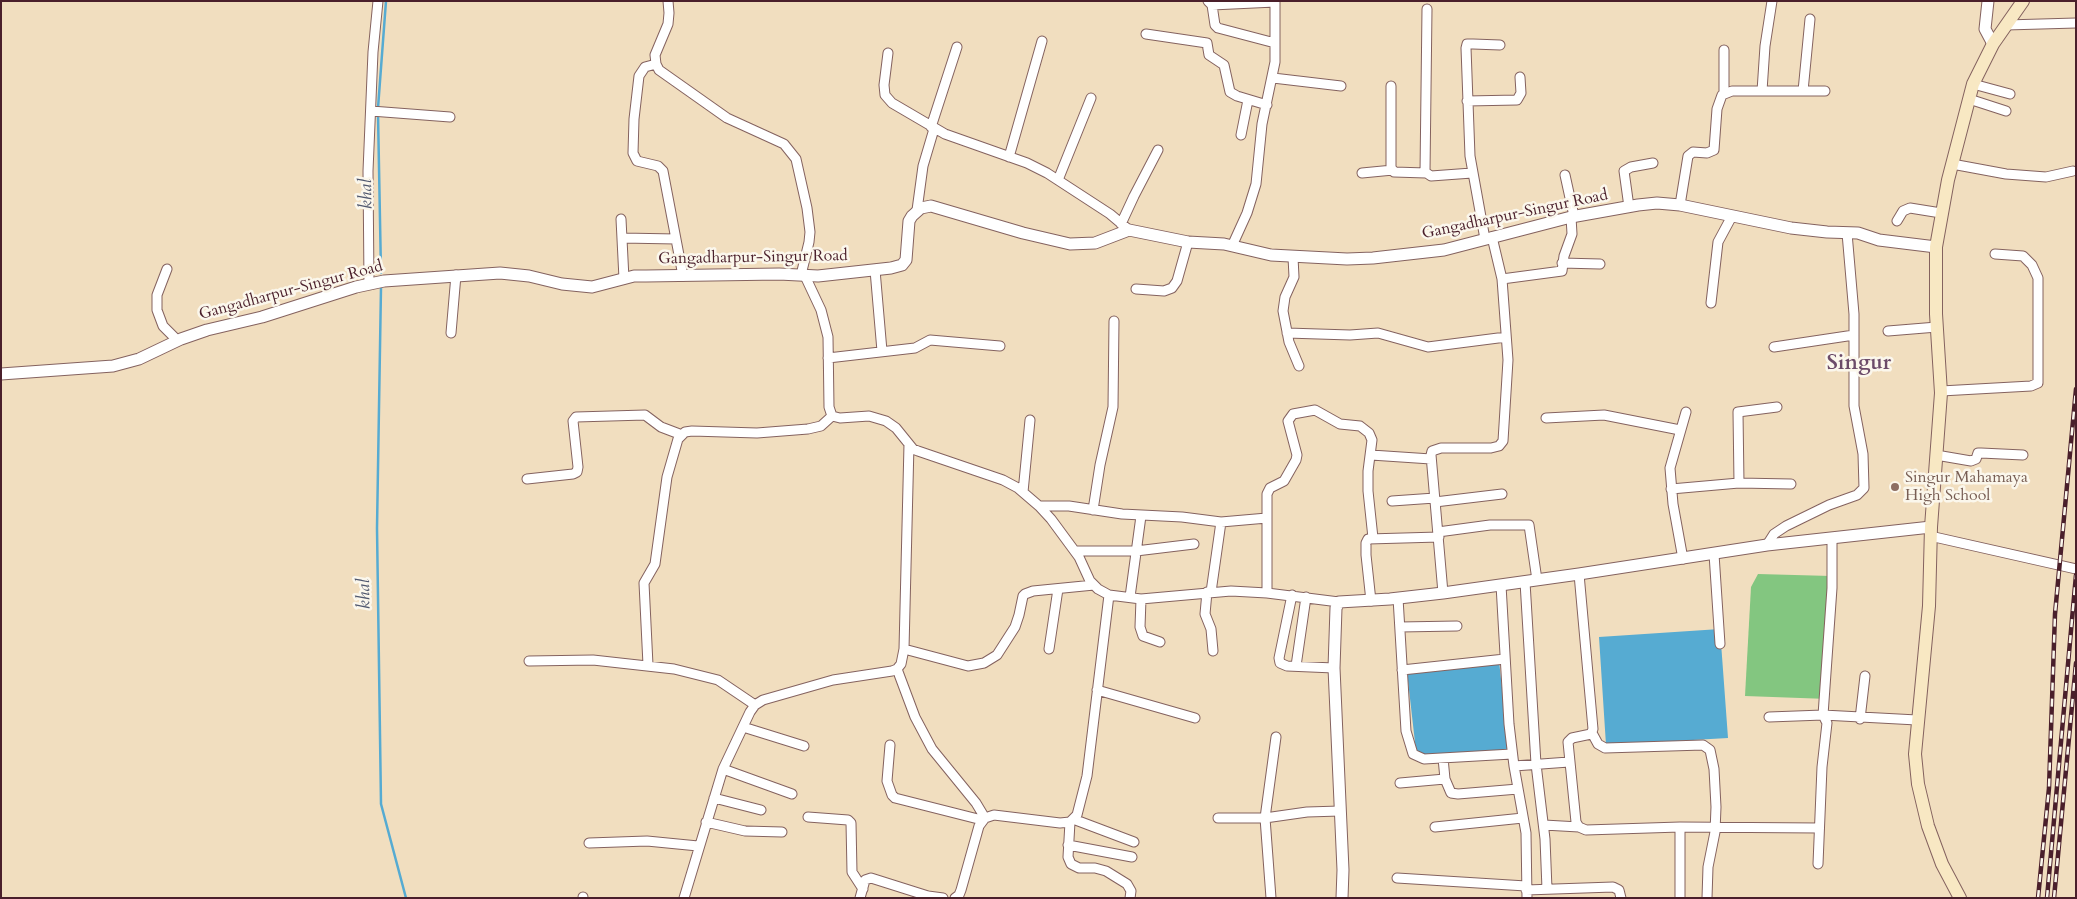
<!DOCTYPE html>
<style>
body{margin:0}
#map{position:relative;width:2077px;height:899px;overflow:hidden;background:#f1debf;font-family:Cardo,serif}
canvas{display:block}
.frame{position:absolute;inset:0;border:2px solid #4a1f2b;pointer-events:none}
</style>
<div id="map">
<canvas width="2077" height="899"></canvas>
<div class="frame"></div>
</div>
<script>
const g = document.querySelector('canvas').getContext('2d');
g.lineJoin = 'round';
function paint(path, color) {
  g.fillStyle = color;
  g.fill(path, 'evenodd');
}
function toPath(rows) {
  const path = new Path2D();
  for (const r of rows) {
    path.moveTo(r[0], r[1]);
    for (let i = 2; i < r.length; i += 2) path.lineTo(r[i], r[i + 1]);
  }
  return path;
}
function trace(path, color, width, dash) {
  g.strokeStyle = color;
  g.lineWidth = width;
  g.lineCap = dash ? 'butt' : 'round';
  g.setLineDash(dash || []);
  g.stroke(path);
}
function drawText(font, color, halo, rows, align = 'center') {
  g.font = font + ' Cardo,serif';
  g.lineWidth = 5;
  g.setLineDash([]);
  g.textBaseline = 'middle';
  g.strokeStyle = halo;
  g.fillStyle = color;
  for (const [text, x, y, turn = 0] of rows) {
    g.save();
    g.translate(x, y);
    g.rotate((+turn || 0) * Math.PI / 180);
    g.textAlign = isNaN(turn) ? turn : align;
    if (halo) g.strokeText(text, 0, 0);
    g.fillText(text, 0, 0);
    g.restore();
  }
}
const green = toPath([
 [1758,574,1831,576,1828,699,1745,696,1751,587]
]);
const water = toPath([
 [1720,629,1728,738,1606,745,1599,637],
 [1499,661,1509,750,1417,760,1407,672]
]);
const stream = toPath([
 [378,108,386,1],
 [378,114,381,273],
 [381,287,377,528,381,804,406,898]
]);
const minor = toPath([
 [668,1,669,13,668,24,655,55,656,64,659,70,727,118,784,144,796,159,807,208,810,232,809,242,801,275],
 [1208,1,1212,5,1215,25,1218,28,1275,43],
 [1212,5,1275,2],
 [1427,9,1425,172,1431,176,1472,173],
 [2006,25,2076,23],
 [1146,34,1207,43,1209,55,1224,65,1230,92,1237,96,1267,105],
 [1724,50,1724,94],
 [888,53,884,85,885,95,892,103,945,134,1027,163,1047,173,1110,214,1129,230],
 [656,64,645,67,639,76,634,119,633,153,637,161,658,166,663,171,683,276],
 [1273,78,1341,86],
 [1973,84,2010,94],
 [1391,86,1391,169,1394,172,1426,173],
 [1762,91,1765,46,1772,1],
 [1803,91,1810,19],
 [1969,99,2006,111],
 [1467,101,1517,100,1521,93,1520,77],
 [371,111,450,117],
 [931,127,957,47],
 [1241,135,1248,100],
 [1009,157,1042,41],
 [1952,164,2006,174,2046,177,2073,171],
 [1362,173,1393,170],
 [1565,175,1574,216],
 [1058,180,1091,98],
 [1680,205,1688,156,1693,152,1707,153,1714,150,1717,109,1722,95,1732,91,1825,91],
 [1629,207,1624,171,1631,167,1653,163],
 [917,210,923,166,934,129],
 [621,219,624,279],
 [1897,221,1903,211,1910,208,1941,213],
 [1121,224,1134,196,1158,150],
 [622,238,676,239],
 [1485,239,1470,156,1466,48,1467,44,1473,44,1500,45],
 [1232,246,1247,213,1256,184,1262,124,1275,62,1275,1],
 [1293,257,1294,277,1285,297,1283,311,1289,342,1299,366],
 [1562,263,1600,264],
 [167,269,157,295,157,310,163,326,177,340],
 [875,270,882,351],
 [805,276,821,310,828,337,829,407,832,416,840,418,869,416,886,421,896,428,913,449,918,451,1003,480,1018,488,1039,506,1051,519,1079,557,1090,581,1098,589,1109,595,1141,599,1231,591,1267,593,1339,602],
 [1502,279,1562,271,1564,256,1572,234,1571,217],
 [369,284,368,171,373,52,378,1],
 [1136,289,1164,291,1172,288,1177,281,1188,242],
 [1711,303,1718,242,1732,216],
 [1888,331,1937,327],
 [451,333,456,275],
 [1287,333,1350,335,1378,333,1428,347,1506,337],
 [1774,347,1854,335],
 [828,358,915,348,930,340,1000,346],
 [1941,391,2031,386,2038,383,2038,278,2032,265,2023,256,1995,254],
 [1546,418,1604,415,1680,430],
 [1371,455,1431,459],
 [1936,455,1971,461,1976,459,1978,453,1981,453,2023,455],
 [527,479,573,474,577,472,578,467,573,421,576,417,645,415,661,427,682,435],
 [1739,483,1738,412,1777,407],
 [1671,489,1739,483,1791,484],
 [1023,492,1030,420],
 [1392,501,1435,498],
 [1435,502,1502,494],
 [1039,506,1069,506,1122,514,1182,517,1221,522,1267,518],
 [1093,510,1100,465,1113,407,1114,321],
 [1438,532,1490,525,1529,525,1537,580],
 [1930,536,2076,569],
 [1767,545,1774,534,1786,526,1829,505,1857,495,1864,488,1863,454,1854,406,1854,314,1847,233],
 [1075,551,1136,551,1194,544],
 [1714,554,1720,644],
 [1683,559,1673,504,1670,468,1686,412],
 [1579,574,1593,729,1591,734,1572,738,1568,742,1576,822,1579,827,1586,830,1680,827,1819,828],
 [1525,582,1536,764,1545,839,1547,889],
 [1501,585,1509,724,1514,766,1526,833,1527,898],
 [1207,592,1205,614,1211,629,1213,651],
 [1211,592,1221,522],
 [1267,593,1267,494,1270,488,1284,481,1296,460,1297,455,1288,421,1293,414,1315,410,1340,424,1360,426,1369,433,1372,440,1368,471,1368,491,1373,538],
 [1443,593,1431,455,1432,451,1441,448,1491,448,1499,446,1503,441,1508,360,1502,279,1492,237],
 [1292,595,1279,658,1280,663,1287,666,1334,668],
 [1130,597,1141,516],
 [1398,598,1406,731,1413,754,1424,759,1512,754],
 [1141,599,1140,627,1143,636,1160,642],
 [1371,601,1366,555,1366,543,1368,539,1439,537],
 [1400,627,1457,626],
 [904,649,968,666,984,663,997,655,1015,627,1019,615,1023,596,1025,594,1033,591,1094,585],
 [1049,649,1058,589],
 [529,661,593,660,674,669,718,680,755,705],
 [648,665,644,583,655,564,667,477,678,439,685,432,692,431,757,433,808,429,821,426,832,416],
 [1296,666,1306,597],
 [897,669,915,717,932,749,976,803,985,818],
 [1402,670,1505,659],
 [1097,690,1195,718],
 [1769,717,1823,715,1917,720],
 [1860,719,1865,676],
 [743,727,804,746],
 [1592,733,1598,744,1605,748,1703,745,1710,750,1714,769,1716,807,1715,832,1708,867,1707,898],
 [890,745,887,781,892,795,895,798,982,820],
 [1443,758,1445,779,1451,793,1458,794,1518,789],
 [1514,766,1569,762],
 [723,769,792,794],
 [1400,783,1445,779],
 [714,798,761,810],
 [808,817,848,820,851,823,852,872,863,889],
 [1218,818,1265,818,1307,812,1340,811],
 [1073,819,1134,842],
 [706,822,745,831,782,832],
 [1070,822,1068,857,1071,864,1079,868,1095,868,1106,871,1127,884,1131,891,1130,898],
 [1544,825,1579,827],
 [1435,827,1523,818],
 [589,843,647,841,698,846],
 [1068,845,1132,857],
 [1818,864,1822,767,1827,723,1823,715,1832,588,1832,538],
 [1397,878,1526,886],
 [1526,890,1613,887,1619,890,1621,898],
 [583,897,583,898],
 [684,898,723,769,750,712,755,705,763,700,833,680,892,671,897,669,901,664,904,649,909,444],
 [860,898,865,880,871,878,928,896,943,898],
 [955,898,959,895,961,890,979,826,985,818,994,815,1060,823,1070,822,1077,815,1087,776,1109,595],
 [1271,898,1265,818,1276,737],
 [1680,898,1680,827]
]);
const tertiary = toPath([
 [1988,1,1985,29,1993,44],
 [1,374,113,366,139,359,181,339,207,330,262,317,356,287,384,281,500,273,529,276,562,284,592,287,634,276,646,276,779,274,818,276,891,268,902,265,906,260,909,221,912,216,921,208,931,206,1023,233,1070,244,1095,243,1129,230,1188,242,1224,244,1271,255,1347,259,1373,258,1444,250,1571,217,1638,205,1657,203,1680,205,1791,228,1827,232,1858,233,1879,240,1936,247],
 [1342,898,1343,870,1334,668,1336,608,1339,602,1390,599,1443,593,1579,574,1767,545,1931,527]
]);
const secondary = toPath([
 [1960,898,1942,864,1928,826,1918,784,1915,754,1929,606,1931,527,1941,393,1936,314,1936,247,1948,180,1973,84,1993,44,2023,1]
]);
const rail = toPath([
 [2038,898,2049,788,2055,614,2076,389],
 [2047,898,2076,575],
 [2054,898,2076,663]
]);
const markers = [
 [1895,487,5,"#8d6e63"]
];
const streetNames = [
 ["Gangadharpur-Singur Road",1515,215,-12],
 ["Gangadharpur-Singur Road",753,258,-1],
 ["Gangadharpur-Singur Road",291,291,-15]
];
const educationNames = [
 ["Singur Mahamaya",1905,478],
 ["High School",1905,496]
];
const waterNames = [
 ["khal",367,194,-91],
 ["khal",365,594,-91]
];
const districtNames = [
 ["Singur",1859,364]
];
paint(green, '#83c680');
paint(water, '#56abd2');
trace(stream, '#56abd2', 2.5);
trace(minor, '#84625f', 11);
trace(tertiary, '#84625f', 13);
trace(secondary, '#84625f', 14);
trace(minor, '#fff', 9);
trace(tertiary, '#fff', 11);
trace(secondary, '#f8e8c3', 12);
trace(rail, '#4a1f2b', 4.5);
trace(rail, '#fbf7ec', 2.5, [8]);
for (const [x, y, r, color] of markers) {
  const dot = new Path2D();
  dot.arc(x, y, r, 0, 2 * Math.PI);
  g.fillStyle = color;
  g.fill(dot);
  trace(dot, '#fbf7ec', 2);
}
drawText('16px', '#4a1f2b', '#fbf7ec', streetNames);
drawText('16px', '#785e54', '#fbf7ec', educationNames, 'left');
drawText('italic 18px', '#4f576e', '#fbf7ec', waterNames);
drawText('bold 21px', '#6c4b69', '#fbf7ec', districtNames);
</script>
